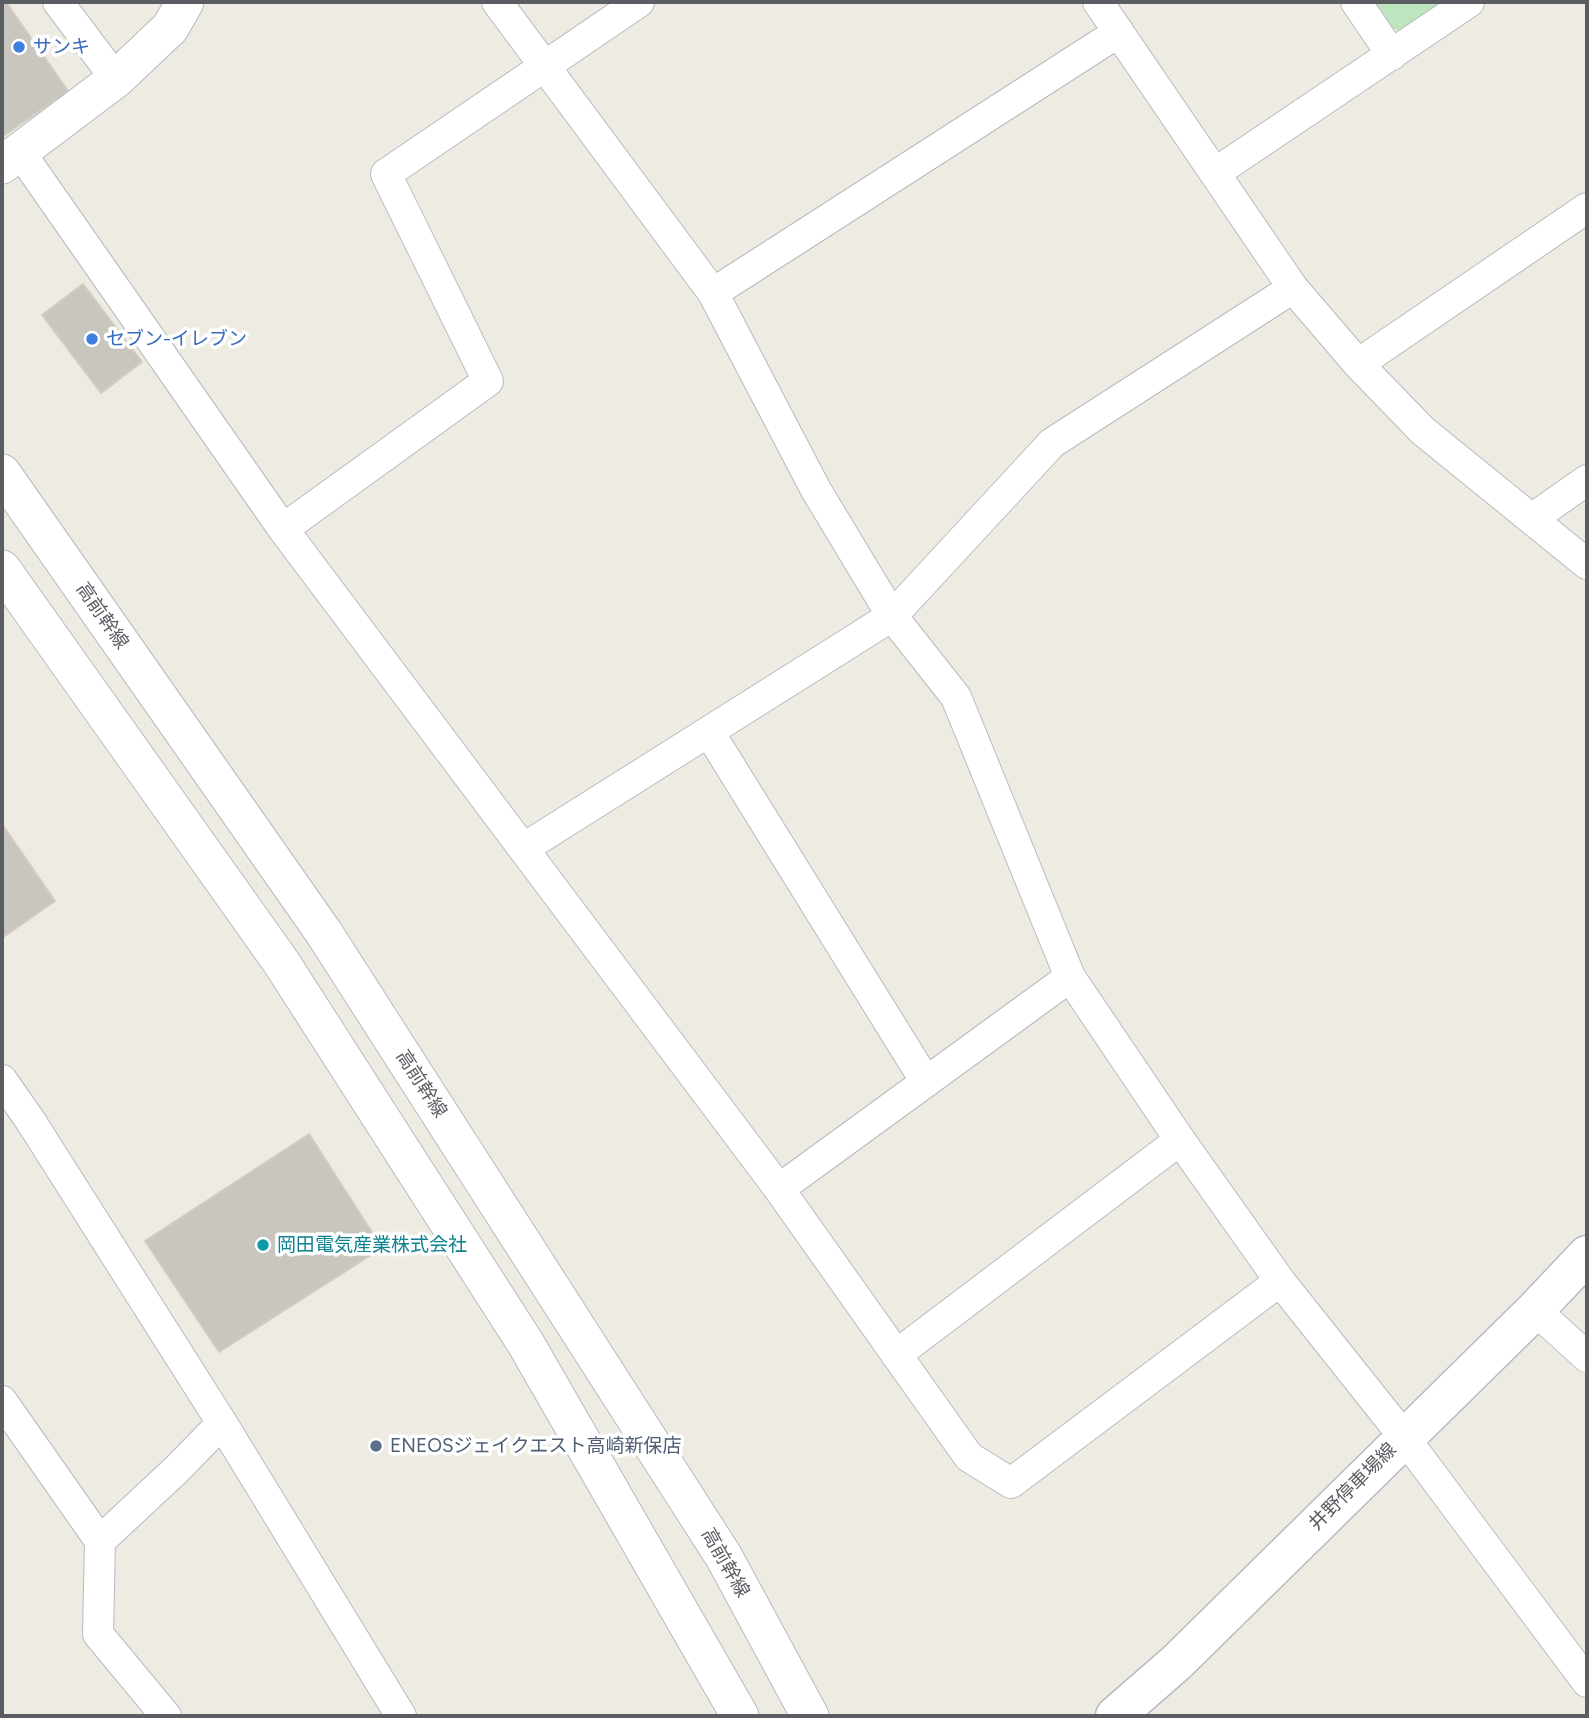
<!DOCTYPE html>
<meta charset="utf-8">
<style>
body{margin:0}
#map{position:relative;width:1589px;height:1718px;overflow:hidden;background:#edebe2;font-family:Figtree,sans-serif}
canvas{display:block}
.frame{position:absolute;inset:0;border:4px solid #5a5e63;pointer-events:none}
</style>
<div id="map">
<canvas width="1589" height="1718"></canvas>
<div class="frame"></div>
</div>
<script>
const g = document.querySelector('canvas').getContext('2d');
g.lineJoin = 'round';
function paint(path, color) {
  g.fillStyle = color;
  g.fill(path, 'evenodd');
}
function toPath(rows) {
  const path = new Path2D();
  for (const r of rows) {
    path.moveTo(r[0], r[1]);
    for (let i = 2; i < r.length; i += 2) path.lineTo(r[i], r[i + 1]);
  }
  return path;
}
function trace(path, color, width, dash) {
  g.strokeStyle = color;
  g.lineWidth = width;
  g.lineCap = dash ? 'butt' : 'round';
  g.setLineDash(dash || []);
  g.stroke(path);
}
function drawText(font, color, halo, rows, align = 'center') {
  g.font = font + ' Figtree,"Noto Sans JP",sans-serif';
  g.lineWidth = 7;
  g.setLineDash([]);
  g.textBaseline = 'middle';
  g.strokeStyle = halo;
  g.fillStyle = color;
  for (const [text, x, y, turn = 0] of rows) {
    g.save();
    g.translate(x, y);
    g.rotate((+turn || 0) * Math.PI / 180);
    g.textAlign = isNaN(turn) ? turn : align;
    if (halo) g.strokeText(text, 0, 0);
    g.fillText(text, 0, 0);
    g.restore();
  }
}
const green = toPath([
 [1370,2,1448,2,1403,32,1387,26]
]);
const building = toPath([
 [2,2,6,2,68,91,2,137,2,2],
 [83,284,142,362,101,393,42,315,83,284],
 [2,824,55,901,2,938,2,824],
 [309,1134,382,1248,219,1352,145,1241,309,1134]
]);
const minor = toPath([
 [58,2,116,79],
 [497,2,713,293,816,490,892,616,956,697,1070,977,1180,1140,1280,1281,1404,1437,1587,1682],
 [1098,2,1293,288,1358,364,1423,431,1587,564],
 [1356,2,1392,55],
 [20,152,283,529,779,1189,969,1457,1011,1483,1280,1281],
 [1215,173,1469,2],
 [713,293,1119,32],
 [1358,364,1587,208],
 [1533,518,1587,480],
 [283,529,488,381,386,174,639,2],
 [709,732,926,1082],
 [524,848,892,616,1052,443,1293,288],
 [2,1080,30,1120,222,1423,401,1716],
 [779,1189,1070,977],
 [1535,1310,1587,1357],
 [896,1355,1180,1140],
 [2,1401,100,1541,98,1634,166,1716],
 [100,1541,176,1470,222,1423]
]);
const tertiary = toPath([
 [2,165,116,79,170,28,185,2],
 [2,473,324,933,724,1557,810,1716],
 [2,569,281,962,526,1344,740,1716]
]);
const secondary = toPath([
 [1115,1716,1176,1663,1535,1310,1587,1255]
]);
const markers = [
 [19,47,7,"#3f7fe0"],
 [92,339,7,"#3f7fe0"],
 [263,1245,7,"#0f9aa8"],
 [376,1446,7,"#5c6f8a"]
];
const shopNames = [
 ["サンキ",33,47],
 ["セブン-イレブン",106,339]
];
const streetNames = [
 ["高前幹線",102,616,55],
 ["高前幹線",421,1084,57],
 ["井野停車場線",1353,1487,-45],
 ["高前幹線",725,1563,60]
];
const cultureNames = [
 ["岡田電気産業株式会社",277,1245]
];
const serviceNames = [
 ["ENEOSジェイクエスト高崎新保店",390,1446]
];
paint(green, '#bee5be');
paint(building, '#c8c6bf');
trace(building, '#d2cdc0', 2);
trace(minor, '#b7babf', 32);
trace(tertiary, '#b7babf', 39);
trace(secondary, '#b7bbc1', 41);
trace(minor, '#fff', 30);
trace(tertiary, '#fff', 37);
trace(secondary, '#fff', 38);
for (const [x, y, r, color] of markers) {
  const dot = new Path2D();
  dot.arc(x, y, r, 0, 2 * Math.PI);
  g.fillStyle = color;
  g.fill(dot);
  trace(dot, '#fff', 2.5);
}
drawText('19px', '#366cbe', '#fff', shopNames, 'left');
drawText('19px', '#5a5e63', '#fff', streetNames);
drawText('19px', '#0d838f', '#fff', cultureNames, 'left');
drawText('19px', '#4e5e75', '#fff', serviceNames, 'left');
</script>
